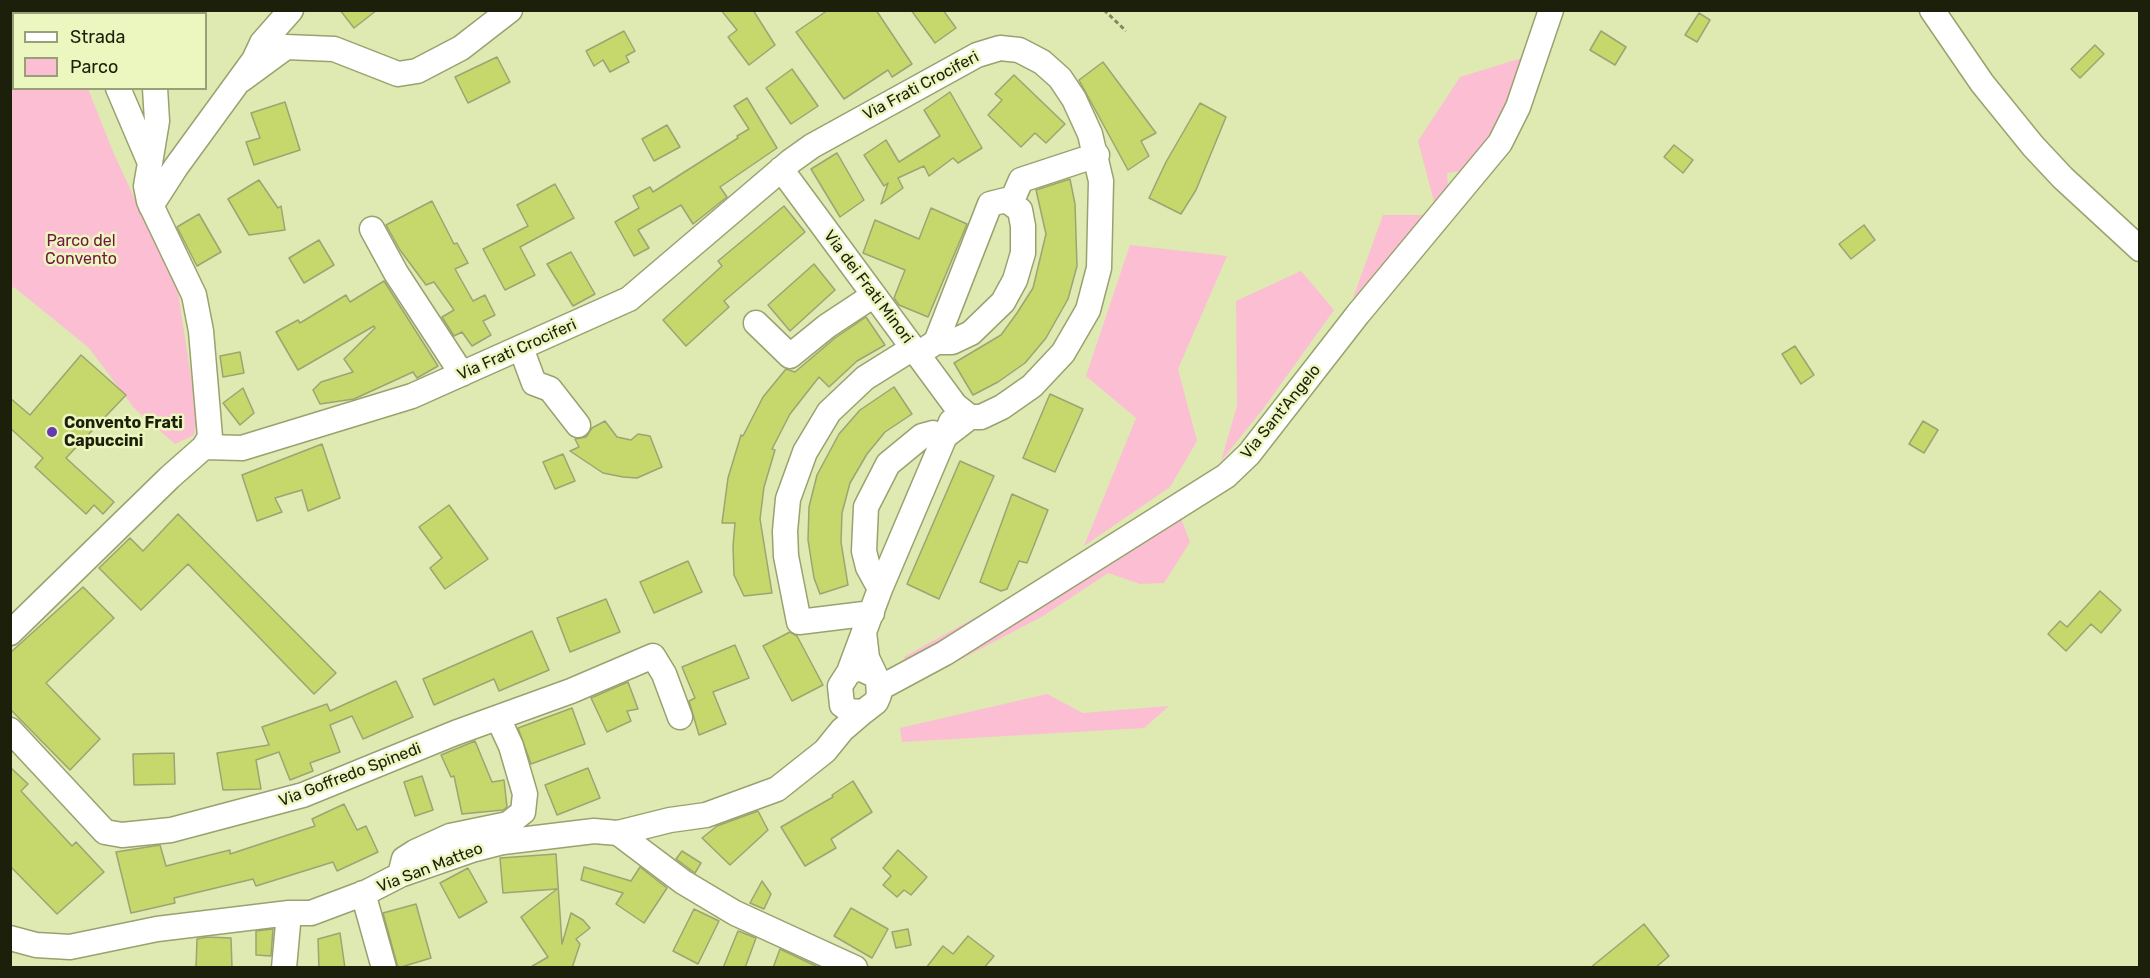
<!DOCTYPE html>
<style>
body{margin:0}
#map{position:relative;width:2150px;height:978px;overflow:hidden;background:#dfe9b2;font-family:Rubik,sans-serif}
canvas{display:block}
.frame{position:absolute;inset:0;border:12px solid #1c1f0a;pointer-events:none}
.legend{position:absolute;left:12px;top:12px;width:195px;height:78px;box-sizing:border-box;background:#ecf6bf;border:2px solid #99a077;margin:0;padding:8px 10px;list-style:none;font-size:18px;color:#1c1f0a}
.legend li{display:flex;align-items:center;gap:12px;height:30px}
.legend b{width:30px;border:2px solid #99a077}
</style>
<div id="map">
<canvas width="2150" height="978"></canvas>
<div class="frame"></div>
<ul class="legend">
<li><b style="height:8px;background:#fff"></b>Strada</li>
<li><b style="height:16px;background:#fcbed3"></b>Parco</li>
</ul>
</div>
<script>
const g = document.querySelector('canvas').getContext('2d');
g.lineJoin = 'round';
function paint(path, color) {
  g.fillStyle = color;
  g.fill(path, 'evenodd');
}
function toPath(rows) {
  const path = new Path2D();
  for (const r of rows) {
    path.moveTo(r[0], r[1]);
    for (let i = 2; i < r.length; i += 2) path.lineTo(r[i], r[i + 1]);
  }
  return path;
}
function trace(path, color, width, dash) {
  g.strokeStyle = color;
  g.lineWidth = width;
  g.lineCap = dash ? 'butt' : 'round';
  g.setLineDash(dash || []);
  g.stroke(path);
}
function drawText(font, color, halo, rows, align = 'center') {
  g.font = font + ' Rubik,sans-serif';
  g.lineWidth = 5;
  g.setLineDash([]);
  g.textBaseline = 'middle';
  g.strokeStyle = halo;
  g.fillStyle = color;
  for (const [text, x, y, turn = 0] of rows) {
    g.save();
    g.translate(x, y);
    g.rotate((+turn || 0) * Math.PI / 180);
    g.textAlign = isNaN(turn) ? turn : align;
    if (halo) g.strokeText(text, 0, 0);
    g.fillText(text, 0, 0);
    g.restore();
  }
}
const green = toPath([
 [10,11,57,11,59,13,14,14,14,88,88,89,114,154,178,292,197,417,194,435,175,444,134,408,89,348,14,287,11,289],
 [1522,58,1494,139,1462,171,1447,173,1449,197,1437,213,1418,141,1460,77],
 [1383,215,1431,215,1353,298],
 [1130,245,1227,256,1178,369,1197,441,1170,487,1084,546,1136,418,1086,376],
 [1301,271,1334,310,1263,409,1221,461,1237,406,1236,301],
 [1181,518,1190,542,1164,583,1140,584,1108,573,1043,616,918,682,904,657,985,612,1001,630],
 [1047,694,1083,713,1169,706,1144,728,902,742,900,728]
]);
const building = toPath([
 [340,10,377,10,354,28,340,10],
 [721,10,753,10,775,45,749,65,728,37,737,30,721,10],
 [828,10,876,10,912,64,892,77,888,70,844,99,796,32,828,10],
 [911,10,943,10,956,28,935,43,911,10],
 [1699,13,1710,20,1697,42,1685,35,1699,13],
 [624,31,635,51,626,56,629,62,610,72,603,60,594,66,586,51,624,31],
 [1601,31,1626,47,1615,65,1590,50,1601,31],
 [2095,45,2104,54,2080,78,2071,69,2095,45],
 [497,57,510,82,468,103,455,77,497,57],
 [1103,62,1156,133,1141,141,1149,156,1128,170,1079,80,1103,62],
 [792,69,818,106,791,124,766,88,792,69],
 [1014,75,1065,124,1046,143,1035,133,1021,147,988,115,1002,100,995,94,1014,75],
 [950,92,982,148,958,163,953,158,929,176,924,166,898,178,903,188,881,204,888,183,884,186,864,155,886,140,899,162,940,136,924,110,950,92],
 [747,98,777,148,720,187,727,197,693,224,681,205,638,230,649,248,634,256,615,222,639,208,633,196,650,187,653,192,738,138,737,136,749,129,734,106,747,98],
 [285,102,300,150,254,165,246,142,260,138,251,113,285,102],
 [1200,103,1226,117,1196,190,1181,214,1149,198,1166,162,1200,103],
 [667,125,680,147,654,161,642,139,667,125],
 [1674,145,1693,160,1683,173,1664,157,1674,145],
 [837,153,864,200,840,217,811,169,837,153],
 [1070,179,1075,204,1077,266,1068,299,1046,338,1025,363,998,382,973,395,954,363,1001,335,1017,313,1033,288,1046,234,1036,190,1070,179],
 [259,180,278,208,281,206,285,230,249,235,228,199,259,180],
 [555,184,574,218,520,247,535,275,505,290,483,249,528,226,517,205,555,184],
 [432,201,454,244,457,243,468,263,455,269,473,301,485,295,495,315,483,321,491,335,472,346,462,332,454,336,442,317,454,310,434,282,426,285,400,250,386,225,432,201],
 [784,206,805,232,724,301,729,307,686,346,663,320,722,266,718,261,784,206],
 [931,208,967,224,928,317,899,305,894,298,905,270,863,253,875,220,919,239,931,208],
 [199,214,221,252,197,266,177,227,199,214],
 [1864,225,1875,240,1851,259,1839,244,1864,225],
 [319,240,334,265,304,283,289,258,319,240],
 [571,252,595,294,573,306,547,264,571,252],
 [814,264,835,290,790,331,768,305,814,264],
 [384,281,438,366,417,378,413,372,354,399,320,404,313,390,321,382,353,372,344,359,375,328,374,326,298,370,276,332,298,320,300,323,346,295,350,302,384,281],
 [866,317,885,345,857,361,829,387,819,377,790,414,772,449,775,450,764,487,760,519,772,593,744,596,734,575,733,546,735,523,722,523,728,478,741,435,743,436,763,397,786,369,795,372,835,338,866,317],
 [1795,346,1814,375,1801,384,1782,354,1795,346],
 [240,352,244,373,223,377,220,356,240,352],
 [81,355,126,395,66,458,114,502,103,514,94,505,86,514,35,467,43,458,10,428,10,398,30,415,81,355],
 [894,387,912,414,885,432,867,454,850,483,842,513,841,542,848,585,820,594,814,578,808,540,809,507,817,475,839,434,860,410,894,387],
 [243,388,254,413,240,425,223,403,243,388],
 [1050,394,1083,409,1055,472,1023,458,1050,394],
 [605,421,617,437,631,440,638,434,650,436,662,467,637,478,623,477,603,473,570,451,579,447,575,439,586,437,592,428,605,421],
 [1923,421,1938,430,1924,453,1909,444,1923,421],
 [322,444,340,498,308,511,302,490,275,498,282,512,257,521,242,475,322,444],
 [563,454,575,481,555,489,543,462,563,454],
 [960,461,994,476,939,599,907,584,960,461],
 [1012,494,1048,510,1027,563,1019,561,1007,589,1001,591,980,582,1012,494],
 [449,505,488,559,445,589,430,568,442,558,419,527,449,505],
 [178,514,336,673,314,694,188,564,141,610,99,568,130,538,143,551,178,514],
 [688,561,702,592,654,613,640,582,688,561],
 [83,587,114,618,46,683,100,739,70,770,10,709,10,653,83,587],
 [2100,591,2121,610,2101,633,2091,624,2066,651,2048,634,2060,621,2067,627,2100,591],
 [606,599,620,632,570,652,557,618,606,599],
 [532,631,549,670,499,691,494,679,434,705,423,679,532,631],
 [790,632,797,636,823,685,792,701,763,646,790,632],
 [735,645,749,678,713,692,726,724,699,735,689,701,695,698,682,667,735,645],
 [396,681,413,717,363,739,352,716,330,725,340,752,310,763,313,771,290,780,279,752,256,760,261,789,223,790,217,753,269,745,262,727,327,704,330,711,396,681],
 [628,682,638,709,627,711,631,721,607,732,591,698,628,682],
 [572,708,585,744,531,764,518,728,572,708],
 [475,741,492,782,504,780,507,807,503,810,462,814,454,776,451,777,441,755,475,741],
 [174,753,175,784,134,785,133,754,174,753],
 [10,767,28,784,21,791,72,846,76,842,104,872,57,914,10,866,10,767],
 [588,768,600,798,557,815,545,785,588,768],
 [422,776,433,810,415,816,404,782,422,776],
 [853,781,872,812,831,839,836,848,805,866,781,827,833,797,832,795,853,781],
 [344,804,357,830,366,826,378,852,337,871,333,862,256,886,253,879,174,898,175,903,131,913,116,852,160,845,166,866,230,850,230,854,315,826,312,819,344,804],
 [758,811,768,830,730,865,702,838,717,826,758,811],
 [898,850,927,877,911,895,904,890,897,897,883,885,891,876,883,868,898,850],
 [682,851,701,863,695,873,676,859,682,851],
 [556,854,562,944,571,913,583,920,590,928,576,939,580,944,572,968,529,968,548,957,521,917,557,889,503,893,500,858,556,854],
 [584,867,631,881,640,867,667,888,644,923,616,904,623,893,581,880,584,867],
 [468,868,487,902,459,918,440,883,468,868],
 [762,881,771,894,764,909,750,903,762,881],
 [416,904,431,958,398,968,383,913,416,904],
 [851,908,888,929,872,958,834,936,851,908],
 [694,909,719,921,698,964,673,951,694,909],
 [1644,924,1669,956,1655,968,1590,968,1644,924],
 [273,929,271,956,256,955,256,931,273,929],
 [908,929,911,945,896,948,892,932,908,929],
 [738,931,756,938,745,968,723,968,738,931],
 [340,933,345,968,319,968,318,939,340,933],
 [968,936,994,956,984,968,926,968,943,946,953,954,968,936],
 [207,937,231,938,232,968,196,968,197,939,207,937],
 [780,949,820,968,773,968,780,949]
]);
const path = toPath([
 [1104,10,1126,31]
]);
const minor = toPath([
 [84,10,86,14],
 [1932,10,1982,83,2033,146,2063,178,2140,249],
 [148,14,149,10],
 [241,80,286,47,334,49,398,74,417,71,461,48,510,10],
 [150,163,157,121,155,88],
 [781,169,955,405,970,417],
 [1011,203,1021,180,1097,155],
 [151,206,176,167,254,60,262,43,291,10],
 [372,229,396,273,462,374],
 [756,323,790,356,827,326,874,295],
 [521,348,534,383,550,389,578,425],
 [918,354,936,342,990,204,1006,200,1020,210,1023,226,1023,253,1015,280,1003,302,971,333,952,342,936,342],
 [204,447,242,448,412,396,629,299,791,161,812,146,977,55,1000,48,1019,50,1042,62,1060,78,1074,99,1090,134,1101,181,1099,268,1088,310,1063,353,1032,386,1002,407,981,417,970,417,944,437],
 [880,589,868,567,864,551,866,507,888,464,922,436,933,433,944,437],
 [872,613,799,622,786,556,785,531,788,499,805,452,829,412,865,378,913,348],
 [864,632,867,658,878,681,879,695,876,702,863,712,850,711,842,705,840,686,849,672,859,668,874,675],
 [10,633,170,477,204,447,210,437,201,331,194,295,149,201,146,186,150,163,118,88],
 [849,672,880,589,951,422],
 [880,688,945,653,1226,476,1249,454,1358,314,1500,143,1518,107,1551,10],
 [10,730,105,832,122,835,171,830,303,795,455,733,571,691,653,656,664,674,680,717],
 [618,833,670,820,706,815,777,789,825,751,842,730,863,712],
 [400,875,404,859,415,852,450,836,508,824,523,812,525,794,511,746,498,718],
 [363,893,384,968],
 [10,938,36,945,70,947,157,929,289,913,311,913,367,892,400,875,472,850,503,842,594,831,618,833,683,882,735,913,855,968],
 [284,968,289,913]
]);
const markers = [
 [52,432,6,"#6739b0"]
];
const streetNames = [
 ["Via Frati Crociferi",921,86,-28],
 ["Via dei Frati Minori",868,287,53],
 ["Via Frati Crociferi",517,350,-24],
 ["Via Sant'Angelo",1281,412,-51],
 ["Via Goffredo Spinedi",350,775,-21],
 ["Via San Matteo",430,868,-21]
];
const parkNames = [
 ["Parco del",81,241],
 ["Convento",81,259]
];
const poiNames = [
 ["Convento Frati",64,423],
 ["Capuccini",64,441]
];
paint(green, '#fcbed3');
paint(building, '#c6d76b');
trace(building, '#9ca571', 1.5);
trace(minor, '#99a26e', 27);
trace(path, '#818861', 3, [4.5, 3]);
trace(minor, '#fff', 24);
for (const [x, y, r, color] of markers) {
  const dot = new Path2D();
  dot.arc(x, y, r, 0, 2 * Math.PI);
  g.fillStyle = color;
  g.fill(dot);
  trace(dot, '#ecf6bf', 2);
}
drawText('16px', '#1c1f0a', '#ecf6bf', streetNames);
drawText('16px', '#721642', '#ecf6bf', parkNames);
drawText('bold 16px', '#1c1f0a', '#ecf6bf', poiNames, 'left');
</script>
